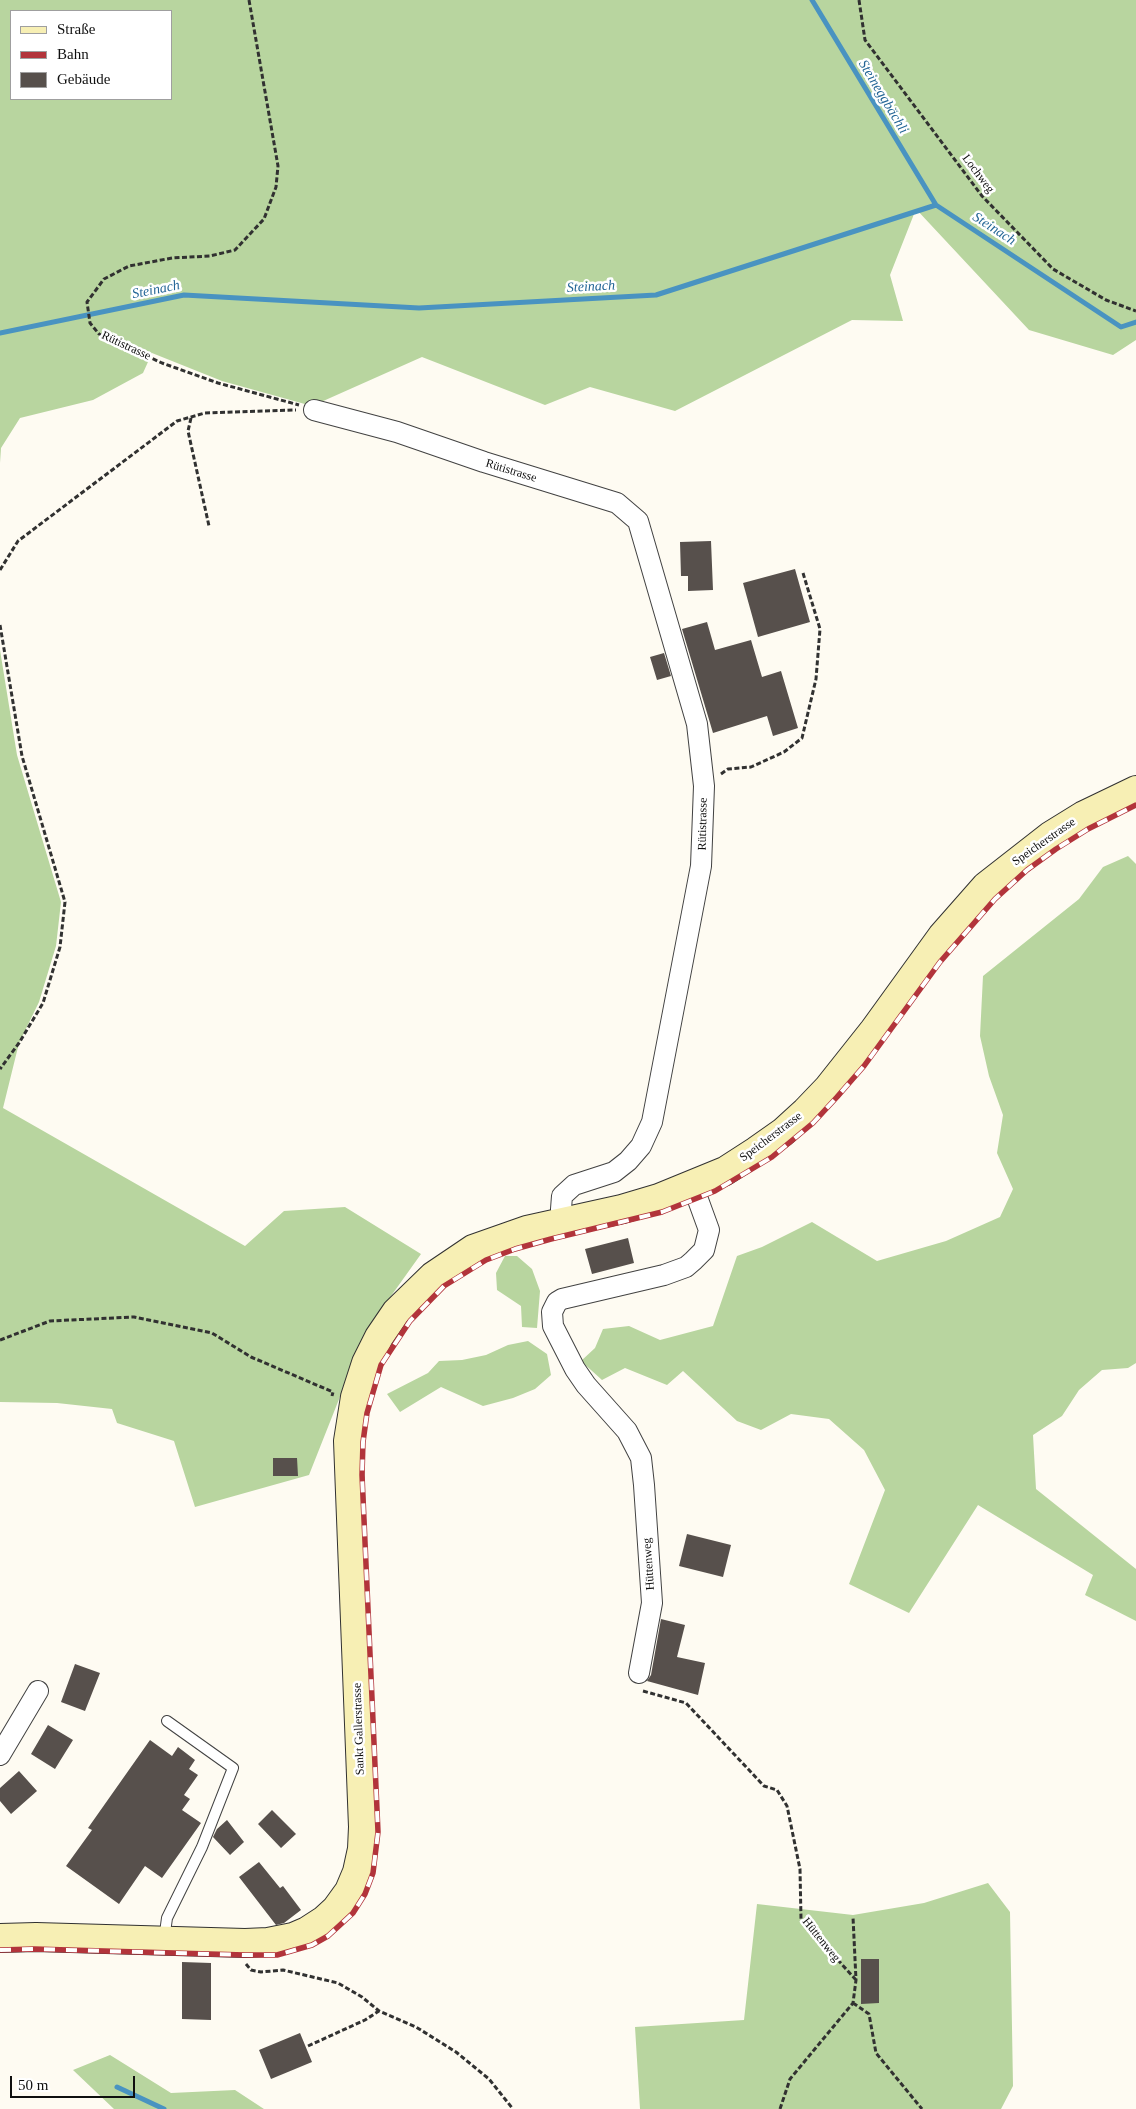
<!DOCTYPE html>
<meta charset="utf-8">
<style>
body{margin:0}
#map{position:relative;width:1136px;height:2109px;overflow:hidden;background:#fefbf2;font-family:Georgia,serif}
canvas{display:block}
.legend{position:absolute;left:10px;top:10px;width:162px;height:90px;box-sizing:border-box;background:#fff;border:1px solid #9f9f9f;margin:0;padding:6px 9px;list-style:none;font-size:15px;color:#0f0f0f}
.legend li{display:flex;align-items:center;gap:10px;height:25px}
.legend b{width:25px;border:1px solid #9f9f9f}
.scale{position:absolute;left:10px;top:2076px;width:125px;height:22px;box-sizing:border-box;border:2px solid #0f0f0f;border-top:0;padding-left:6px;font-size:15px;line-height:18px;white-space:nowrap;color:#0f0f0f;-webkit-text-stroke:4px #fff;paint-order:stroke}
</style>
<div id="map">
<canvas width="1136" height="2109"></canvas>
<ul class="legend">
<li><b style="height:6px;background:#f7efb4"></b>Straße</li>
<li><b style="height:6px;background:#b2343b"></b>Bahn</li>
<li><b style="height:14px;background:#57504c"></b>Gebäude</li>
</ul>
<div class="scale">50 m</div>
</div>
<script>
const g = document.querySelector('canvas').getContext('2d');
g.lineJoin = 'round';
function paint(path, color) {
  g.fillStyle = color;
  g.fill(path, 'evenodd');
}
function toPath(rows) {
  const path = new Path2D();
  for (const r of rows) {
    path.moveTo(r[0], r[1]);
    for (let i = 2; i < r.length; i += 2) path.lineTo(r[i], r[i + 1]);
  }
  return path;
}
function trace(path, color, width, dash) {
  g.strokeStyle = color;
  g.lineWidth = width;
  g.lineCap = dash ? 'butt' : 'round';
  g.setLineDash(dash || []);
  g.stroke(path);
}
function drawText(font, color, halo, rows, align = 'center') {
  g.font = font + ' Georgia,serif';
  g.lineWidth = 5;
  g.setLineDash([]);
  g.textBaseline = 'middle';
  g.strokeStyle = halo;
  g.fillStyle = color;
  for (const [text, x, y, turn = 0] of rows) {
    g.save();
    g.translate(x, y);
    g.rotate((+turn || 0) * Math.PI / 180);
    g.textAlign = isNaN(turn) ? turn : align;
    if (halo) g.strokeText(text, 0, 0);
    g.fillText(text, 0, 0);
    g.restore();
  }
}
const forest = toPath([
 [0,0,1136,0,1136,340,1113,355,1029,330,916,209,890,275,903,321,852,320,675,411,590,387,545,405,422,357,312,406,222,381,152,353,143,373,93,400,20,418,1,448,0,463],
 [11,11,171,11,171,99,11,99],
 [0,650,17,755,61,902,56,946,39,1002,19,1043,3,1108,245,1246,284,1211,345,1207,421,1254,366,1331,309,1475,195,1507,174,1441,117,1423,112,1409,57,1403,0,1402],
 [1128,856,1136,864,1136,1363,1128,1368,1102,1370,1079,1390,1062,1416,1033,1435,1036,1489,1136,1569,1136,1621,1085,1595,1093,1575,978,1505,909,1613,849,1584,885,1490,864,1450,829,1419,791,1414,761,1430,737,1421,683,1371,667,1385,625,1368,602,1380,581,1361,595,1348,603,1329,629,1326,660,1340,713,1326,737,1256,762,1247,812,1222,877,1261,946,1241,1000,1217,1013,1189,997,1153,1003,1115,989,1076,980,1036,983,976,1079,899,1103,867],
 [505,1256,517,1256,532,1269,540,1291,537,1328,522,1327,521,1306,497,1290,496,1273],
 [528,1341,547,1354,551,1375,535,1389,513,1398,483,1406,441,1387,400,1412,387,1394,428,1373,439,1361,462,1360,486,1355,508,1345],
 [988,1883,1010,1912,1013,2086,1001,2109,640,2109,635,2027,744,2020,757,1904,853,1915,924,1903],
 [110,2055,171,2093,235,2090,264,2109,114,2109,73,2070]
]);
const stream = toPath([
 [812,0,936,205],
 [0,333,184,295,419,308,656,295,936,205,1121,327,1136,322],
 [117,2087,164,2109]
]);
const building = toPath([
 [711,541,713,590,688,591,688,576,681,576,680,542],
 [795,569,810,622,758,637,743,583],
 [707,622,715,650,751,640,762,677,781,671,798,728,773,736,767,716,713,733,682,629],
 [664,653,671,676,657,680,650,657],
 [628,1238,634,1263,592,1274,585,1249],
 [273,1458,297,1458,298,1476,273,1476],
 [687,1534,731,1545,723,1577,679,1566],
 [661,1619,685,1625,677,1657,705,1663,698,1695,647,1681,651,1675],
 [75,1664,100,1673,85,1711,61,1702],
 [48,1725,73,1740,55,1769,31,1754],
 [150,1740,172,1756,178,1747,195,1760,189,1769,198,1775,184,1795,190,1799,182,1810,201,1823,162,1878,145,1866,119,1904,66,1866,92,1830,88,1828],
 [19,1771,37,1791,11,1814,0,1801,0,1788],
 [272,1810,296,1834,281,1848,258,1824],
 [227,1820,244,1842,230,1855,213,1837,217,1829],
 [259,1862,280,1888,283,1886,301,1910,284,1923,276,1925,239,1877],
 [861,1959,879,1959,879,2003,861,2004],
 [182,1962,211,1963,211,2020,182,2019],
 [300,2033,312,2062,271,2079,259,2050]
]);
const path = toPath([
 [249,0,278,166,276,187,264,219,235,250,210,256,172,258,129,266,104,279,87,302,90,323,99,334,162,363,218,383,299,405],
 [859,0,865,40,982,196,1053,269,1106,300,1136,311],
 [191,418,188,431,209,526],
 [0,570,18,541,177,421,205,413,296,410],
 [0,625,22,756,65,902,60,947,43,1003,19,1043,0,1069],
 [721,774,728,769,751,767,784,752,802,738,816,679,820,629,803,573],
 [0,1340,50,1321,134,1317,212,1333,251,1357,333,1392,332,1396],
 [643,1691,686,1703,764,1786,777,1790,787,1806,800,1869,801,1919,856,1980],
 [246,1964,251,1970,261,1972,283,1970,338,1983,362,1997,379,2011,416,2027,456,2052,489,2079,513,2109],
 [853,2003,869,2014,876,2053,922,2109],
 [308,2046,365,2020,379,2011],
 [780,2109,790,2079,853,2003,856,1980,853,1917]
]);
const service = toPath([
 [164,1940,167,1918,202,1847,233,1768,167,1721]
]);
const minor = toPath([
 [314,410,397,432,484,462,617,503,638,521,697,724,704,786,701,866,652,1122,641,1146,628,1161,614,1172,574,1185,562,1196,561,1209,563,1222],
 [639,1673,652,1603,644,1485,641,1458,627,1431,586,1385,575,1369,553,1326,552,1312,557,1302,562,1299,664,1275,686,1267,693,1261,704,1250,709,1230,693,1186],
 [0,1755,38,1691]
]);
const secondary = toPath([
 [0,1938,36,1937,245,1943,268,1942,293,1937,307,1931,324,1920,336,1909,349,1891,357,1872,362,1849,363,1827,348,1441,355,1397,366,1363,379,1337,396,1312,433,1276,473,1249,527,1230,622,1209,659,1198,725,1171,756,1151,783,1132,806,1111,828,1088,874,1030,942,936,986,886,1050,836,1084,815,1136,790]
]);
const rail = toPath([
 [0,1950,34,1949,245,1955,277,1955,312,1945,328,1936,340,1925,353,1913,365,1894,373,1873,378,1832,362,1475,363,1442,367,1413,381,1365,410,1321,444,1286,486,1260,515,1249,551,1239,662,1212,715,1191,772,1157,813,1123,837,1097,864,1066,940,962,995,899,1027,870,1056,849,1088,829,1136,805]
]);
const streetNames = [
 ["Lochweg",978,174,53],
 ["Rütistrasse",126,346,25],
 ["Rütistrasse",511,471,17],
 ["Rütistrasse",703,824,-89],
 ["Speicherstrasse",1044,842,-35],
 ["Speicherstrasse",771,1137,-37],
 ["Hüttenweg",649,1564,-94],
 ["Sankt Gallerstrasse",359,1729,-92],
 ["Hüttenweg",821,1940,51]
];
const waterNames = [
 ["Steineggbächli",883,97,59],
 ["Steinach",994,229,33],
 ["Steinach",591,287,-3],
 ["Steinach",156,290,-11]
];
paint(forest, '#b8d59f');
trace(stream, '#4993c1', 5);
paint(building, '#57504c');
trace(service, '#424242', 12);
trace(minor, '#424242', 22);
trace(secondary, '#313131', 30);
trace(path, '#313131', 3, [5, 2.5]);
trace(service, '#fff', 10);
trace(minor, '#fff', 20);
trace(secondary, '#f7efb4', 28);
trace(rail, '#b2343b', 5.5);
trace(rail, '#fff', 4, [11]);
drawText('12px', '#0f0f0f', '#fff', streetNames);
drawText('italic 14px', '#236596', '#fff', waterNames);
</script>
